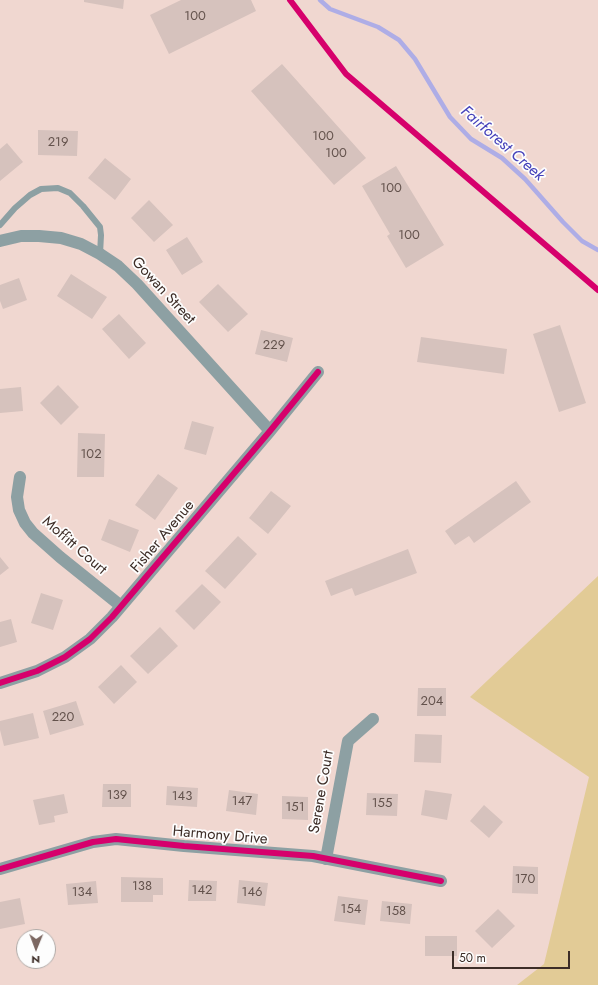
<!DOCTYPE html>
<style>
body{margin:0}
#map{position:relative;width:598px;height:985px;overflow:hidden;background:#f0d7d0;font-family:Jost,sans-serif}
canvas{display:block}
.north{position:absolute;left:16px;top:929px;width:40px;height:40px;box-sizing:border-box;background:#fdfdfd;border:1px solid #b0aaa7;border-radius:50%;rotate:181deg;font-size:11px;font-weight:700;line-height:16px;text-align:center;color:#3d2d27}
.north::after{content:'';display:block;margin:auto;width:14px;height:18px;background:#7c6862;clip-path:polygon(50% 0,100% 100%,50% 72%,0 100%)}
.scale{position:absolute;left:452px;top:951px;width:118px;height:18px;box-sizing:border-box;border:2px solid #3d2d27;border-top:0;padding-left:5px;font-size:12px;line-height:14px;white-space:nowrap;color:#3d2d27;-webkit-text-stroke:3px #fdfdfd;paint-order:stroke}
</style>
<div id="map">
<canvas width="598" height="985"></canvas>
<div class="north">N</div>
<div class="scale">50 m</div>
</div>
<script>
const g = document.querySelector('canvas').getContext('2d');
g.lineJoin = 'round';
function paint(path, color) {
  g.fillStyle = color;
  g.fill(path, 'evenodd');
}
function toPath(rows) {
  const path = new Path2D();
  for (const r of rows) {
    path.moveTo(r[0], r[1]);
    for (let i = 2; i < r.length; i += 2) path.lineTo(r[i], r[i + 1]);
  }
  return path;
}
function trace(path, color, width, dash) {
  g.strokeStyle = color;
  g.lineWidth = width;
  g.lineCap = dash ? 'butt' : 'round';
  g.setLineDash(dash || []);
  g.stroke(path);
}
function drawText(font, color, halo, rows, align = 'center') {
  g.font = font + ' Jost,sans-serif';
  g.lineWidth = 3.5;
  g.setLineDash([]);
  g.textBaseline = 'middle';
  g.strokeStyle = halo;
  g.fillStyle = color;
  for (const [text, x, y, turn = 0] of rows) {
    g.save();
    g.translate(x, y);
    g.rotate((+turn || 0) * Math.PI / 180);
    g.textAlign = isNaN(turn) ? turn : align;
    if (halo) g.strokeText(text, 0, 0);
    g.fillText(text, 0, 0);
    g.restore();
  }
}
const green = toPath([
 [598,576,598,985,517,985,544,964,589,777,470,697]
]);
const stream = toPath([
 [320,0,330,9,378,27,399,40,415,59,450,117,471,139,502,158,525,179,563,222,582,241,598,250]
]);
const building = toPath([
 [84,0,124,0,123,9,84,2],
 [181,0,251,0,256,11,169,54,150,15],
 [282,64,366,158,334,185,251,91],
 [38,130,78,131,77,156,38,155],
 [7,143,23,162,0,181,0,149],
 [105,158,131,179,115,200,88,178],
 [396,166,444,245,406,268,387,236,390,234,362,186],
 [149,200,173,225,154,242,131,218],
 [187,237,203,262,182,275,166,250],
 [71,274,107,297,92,319,57,296],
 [19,278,27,300,3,309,0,301,0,285],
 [218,284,248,314,228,332,199,302],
 [119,314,146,343,129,359,102,329],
 [560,325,586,403,559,412,533,334],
 [261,330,293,338,287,362,255,354],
 [421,337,507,349,504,374,417,362],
 [58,385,79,407,61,425,40,403],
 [21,387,23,411,0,413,0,389],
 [192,421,214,427,206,455,184,449],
 [78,433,105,434,104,477,77,477],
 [158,474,178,488,155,520,135,505],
 [516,481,531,502,474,543,469,536,455,545,445,531],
 [271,491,291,506,268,534,249,518],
 [109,519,139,530,130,552,101,540],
 [238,536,257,554,225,589,205,571],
 [408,549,417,573,355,596,352,588,331,596,325,581],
 [0,557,9,568,0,575],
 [202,584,221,602,194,630,175,611],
 [41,593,63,600,53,630,31,623],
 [11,619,17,642,0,647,0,622],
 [160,627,178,646,148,674,130,656],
 [121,665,137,682,114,704,98,687],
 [418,688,446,688,446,716,417,716],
 [76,701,84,725,50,735,43,711],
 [33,713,39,738,4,746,0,730,0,721],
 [415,734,442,735,441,763,414,762],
 [103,784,131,784,131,807,102,807],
 [167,786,198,788,197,807,166,805],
 [229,790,258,794,256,815,226,811],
 [425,790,452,794,447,820,421,815],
 [367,793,398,794,397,816,366,815],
 [64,794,68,813,54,816,55,822,39,825,33,800],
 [282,796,308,797,308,820,282,819],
 [484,805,503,822,489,838,470,821],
 [513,866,538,867,538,894,512,893],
 [121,877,163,878,163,895,153,895,153,902,121,902],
 [189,880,217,881,216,901,188,901],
 [239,880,268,883,265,906,237,903],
 [96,881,98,903,68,905,66,884],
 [338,896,368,900,365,925,334,921],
 [20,898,25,924,0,929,0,902],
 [382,901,412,904,410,924,380,921],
 [498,909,515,926,492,948,475,931],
 [425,936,457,936,457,956,425,956]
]);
const lane = toPath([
 [0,225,15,208,30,195,41,189,58,188,70,193,83,206,100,227,101,235,100,254]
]);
const street = toPath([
 [0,241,21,236,39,236,61,238,81,244,100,254,118,266,137,284,270,431],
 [20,477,17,497,19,510,25,523,33,533,60,557,121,606],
 [0,683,37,671,65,657,90,639,112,617,270,431,318,372],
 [326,859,348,741,373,719],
 [0,869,93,842,116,839,184,846,313,856,441,881]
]);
const cycleway = toPath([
 [290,0,346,74,598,290],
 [0,683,37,671,65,657,90,639,112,617,270,431,318,372],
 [0,869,93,842,116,839,184,846,313,856,441,881]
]);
const numberNames = [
 ["100",195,17],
 ["100",323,137],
 ["219",58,143],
 ["100",336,154],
 ["100",391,189],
 ["100",409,236],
 ["229",274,346],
 ["102",91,455],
 ["204",432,702],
 ["220",63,718],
 ["139",117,796],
 ["143",182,797],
 ["147",242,802],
 ["155",382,804],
 ["151",295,808],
 ["170",525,880],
 ["138",142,887],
 ["142",202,891],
 ["134",82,893],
 ["146",252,893],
 ["154",351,910],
 ["158",396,912]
];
const streetNames = [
 ["Gowan Street",163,291,47],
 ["Fisher Avenue",163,537,-50],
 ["Moffitt Court",74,546,41],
 ["Serene Court",322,792,-80],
 ["Harmony Drive",220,836,5]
];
const waterNames = [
 ["Fairforest Creek",502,144,41]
];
paint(green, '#e2cb96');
trace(stream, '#aeade6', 4.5);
paint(building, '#d6c2bd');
trace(lane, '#8da0a3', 6);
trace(street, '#8da0a3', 12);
trace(cycleway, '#d6006c', 6);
drawText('13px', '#63524c', null, numberNames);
drawText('15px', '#3d2d27', '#fdfdfd', streetNames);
drawText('italic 16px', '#4541ba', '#fdfdfd', waterNames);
</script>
